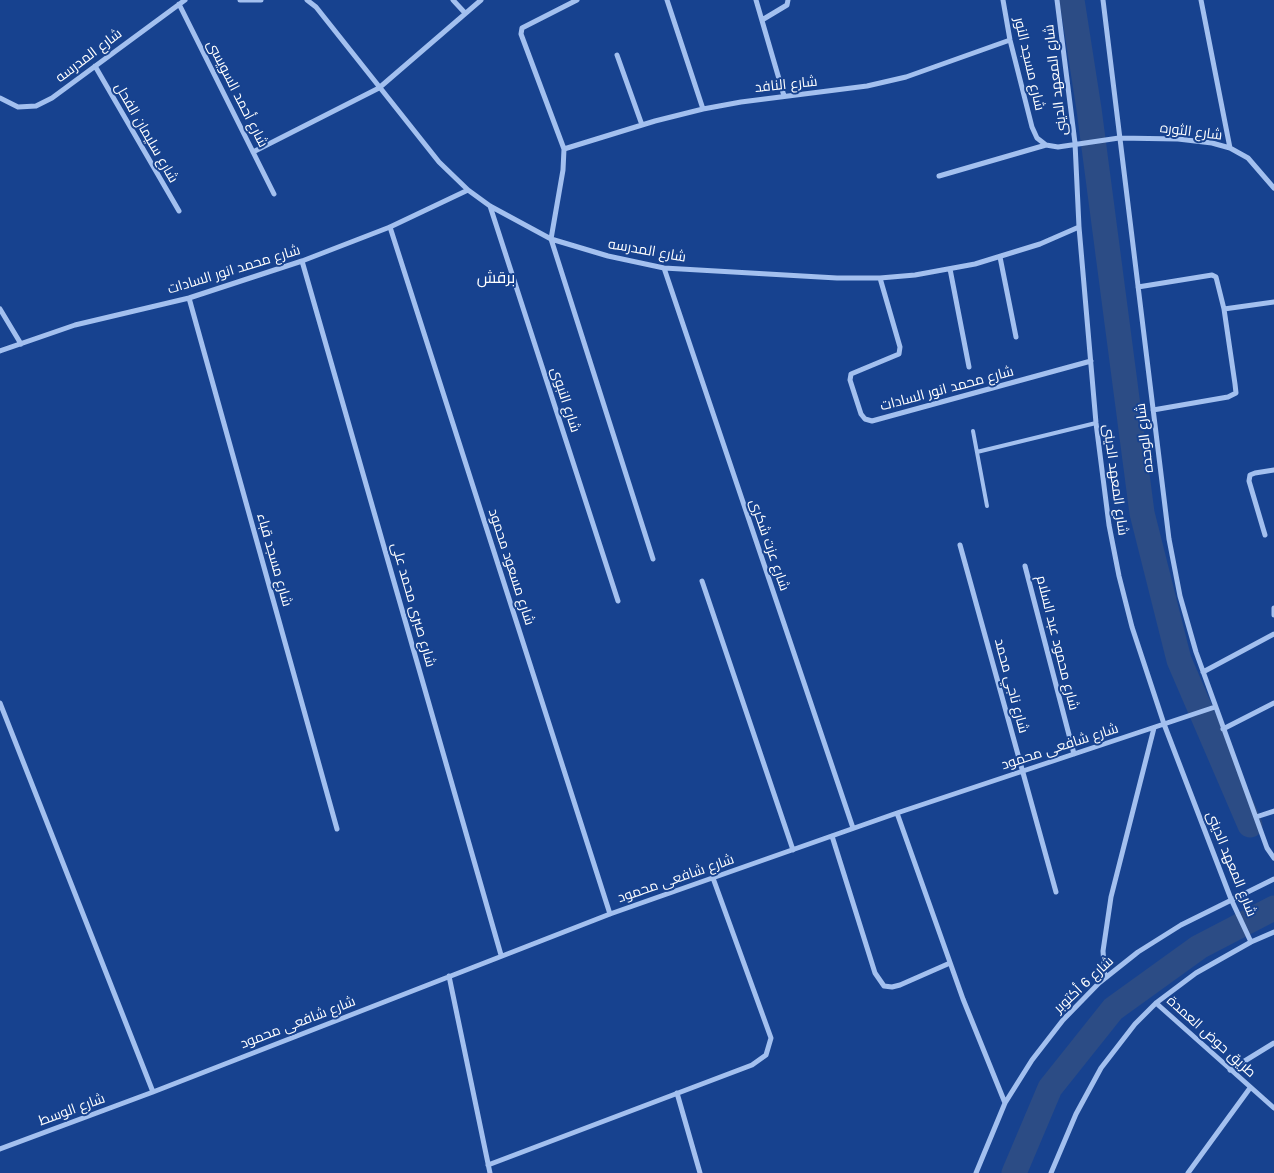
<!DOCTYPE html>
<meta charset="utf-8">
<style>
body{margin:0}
canvas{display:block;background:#17428f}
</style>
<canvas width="1274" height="1173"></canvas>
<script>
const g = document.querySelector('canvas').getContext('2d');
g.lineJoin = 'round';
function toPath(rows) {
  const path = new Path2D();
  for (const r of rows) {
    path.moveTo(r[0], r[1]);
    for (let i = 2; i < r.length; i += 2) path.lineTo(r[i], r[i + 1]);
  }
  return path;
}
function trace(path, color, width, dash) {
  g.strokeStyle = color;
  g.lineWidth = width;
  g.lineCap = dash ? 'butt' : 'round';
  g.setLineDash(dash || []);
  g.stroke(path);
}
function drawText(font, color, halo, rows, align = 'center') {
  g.font = font + ' Arial,Cairo,sans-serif';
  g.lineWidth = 4;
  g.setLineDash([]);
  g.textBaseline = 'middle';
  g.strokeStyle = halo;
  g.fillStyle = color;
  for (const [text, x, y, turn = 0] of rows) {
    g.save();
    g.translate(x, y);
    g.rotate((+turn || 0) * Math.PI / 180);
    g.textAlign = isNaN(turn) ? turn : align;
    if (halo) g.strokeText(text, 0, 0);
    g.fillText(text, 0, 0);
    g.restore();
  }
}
const canal = toPath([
 [1072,0,1089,109,1142,513,1179,660,1250,825],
 [1014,1173,1050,1088,1113,1009,1199,947,1274,908]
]);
const lane = toPath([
 [973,431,987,506],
 [977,452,1096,423]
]);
const street = toPath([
 [240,0,261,0],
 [307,0,316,7,439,162,468,190,490,206,551,239,608,256,664,268,837,278,880,278,915,275,975,264,1040,244,1079,227],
 [453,0,465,13],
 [577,0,522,28,521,34,564,149,563,170,551,239,653,559],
 [667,0,703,109],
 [756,0,784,96],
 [1003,0,1010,40,1032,127,1037,138,1046,145,1058,147,1119,138,1178,139,1212,143,1230,148,1248,158,1274,188],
 [1057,0,1075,143,1079,227,1096,423,1109,525,1119,576,1132,627,1164,724,1231,899,1251,942],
 [1103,0,1169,539,1180,596,1196,652,1267,848,1274,858],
 [1201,0,1230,148],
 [179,4,274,194],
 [762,20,787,5,788,0],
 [617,55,642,125],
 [95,66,179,211],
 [0,98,18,107,36,106,52,98,185,0],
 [564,149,655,121,703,109,741,102,867,86,906,77,1010,40],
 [253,152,379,88,481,0],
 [939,176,1046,145],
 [490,206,618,601],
 [390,227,610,914],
 [1000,257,1016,337],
 [302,261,501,955],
 [664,268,853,828],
 [950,269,969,367],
 [880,278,900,347,899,354,851,374,850,380,861,414,865,419,872,421,1091,361],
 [1138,287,1212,275,1216,277,1224,309,1235,384,1236,393,1228,397,1153,410],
 [189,298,337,829],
 [0,309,21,344],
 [1224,309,1274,302],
 [0,351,75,325,189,298,302,261,390,227,468,190],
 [1265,535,1249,481,1250,475,1255,473,1274,470],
 [960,545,1056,892],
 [1025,566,1074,754],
 [702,581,793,850],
 [1274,608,1274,615],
 [1203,672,1274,634],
 [0,703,153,1092],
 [1223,729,1274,703],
 [897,813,963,999,1005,1103],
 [1256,817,1274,811],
 [832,836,875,973,884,986,892,987,900,985,950,963],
 [449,976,490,1173],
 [1105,978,1103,951,1111,897,1154,728],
 [1156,1003,1274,1108],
 [1230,1070,1274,1043],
 [677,1093,700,1173],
 [0,1149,153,1092,610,914,897,813,1215,707],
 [488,1165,752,1065,766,1055,771,1038,713,878],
 [976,1173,1005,1103,1032,1060,1063,1020,1099,983,1138,952,1181,925,1274,879],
 [1051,1173,1076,1114,1101,1068,1135,1024,1156,1003,1196,973,1251,942,1274,932],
 [1188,1173,1250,1088]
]);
const streetNames = [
 ["شارع المدرسه",89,56,-37],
 ["شارع مسجد النور",1029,64,77],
 ["شارع المعهد الدينى",1056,80,-97],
 ["شارع النافد",786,85,-6],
 ["شارع أحمد السويسى",237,94,63],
 ["شارع الثوره",1191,132,7],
 ["شارع سليمان الفحل",146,133,60],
 ["شارع المدرسه",647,251,10],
 ["شارع محمد انور السادات",234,270,-17],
 ["شارع محمد انور السادات",947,389,-15],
 ["شارع النبوى",565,400,72],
 ["شارع الوحده",1145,438,-97],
 ["شارع المعهد الدينى",1115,480,82],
 ["شارع عزت شكرى",769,545,71],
 ["شارع مسجد قباء",274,560,74],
 ["شارع مسعود محمود",511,567,72],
 ["شارع صبرى محمد على",413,605,74],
 ["شارع محمود عبد السلام",1057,643,76],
 ["شارع ناجي محمد",1011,686,75],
 ["شارع شافعى محمود",1060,747,-18],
 ["شارع المعهد الدينى",1231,864,68],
 ["شارع شافعى محمود",676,879,-19],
 ["شارع 6 أكتوبر",1084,985,-43],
 ["شارع شافعى محمود",298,1023,-21],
 ["طريق حوض العمدة",1211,1037,42],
 ["شارع الوسط",72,1110,-20]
];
const quarterNames = [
 ["برقش",496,279]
];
trace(canal, '#2c4c85', 25);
trace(lane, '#a3c0ef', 4);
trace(street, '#a3c0ef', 5);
drawText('14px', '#fff', '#17428f', streetNames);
drawText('16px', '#fff', '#17428f', quarterNames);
</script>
